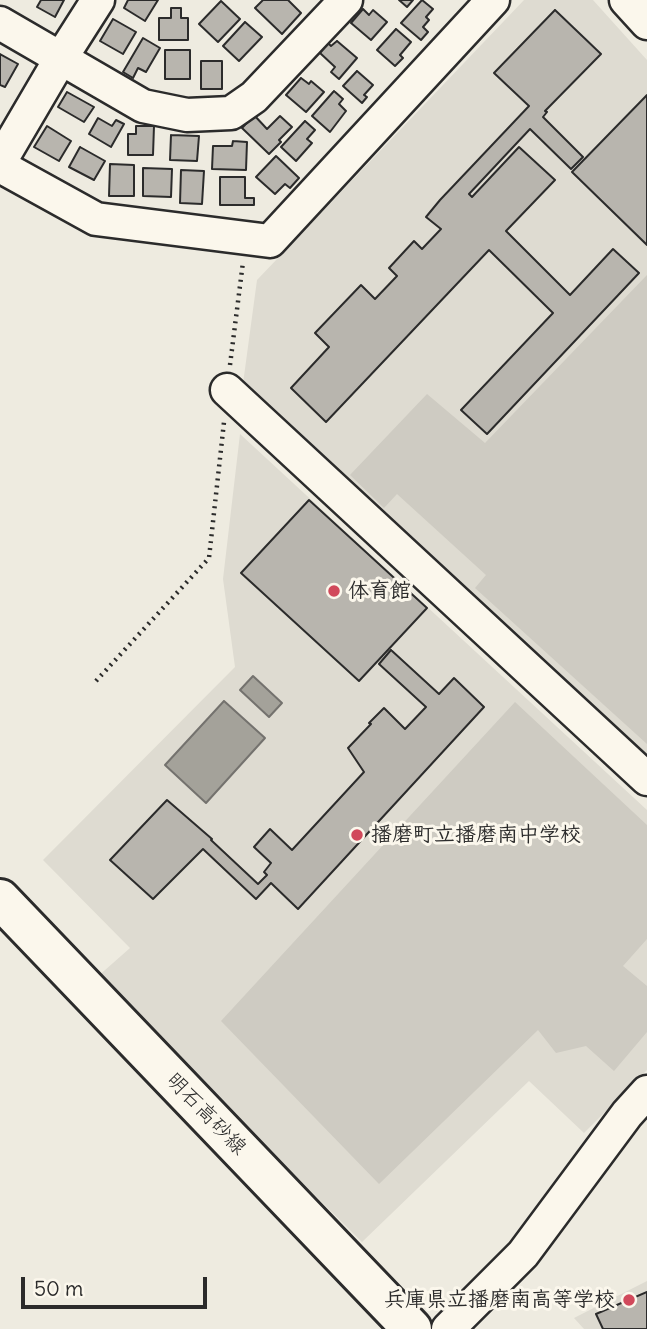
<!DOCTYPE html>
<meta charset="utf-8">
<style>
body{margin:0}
#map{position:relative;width:647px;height:1329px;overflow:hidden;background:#eeebe0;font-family:Delius,sans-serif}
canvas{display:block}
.scale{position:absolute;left:21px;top:1277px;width:186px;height:32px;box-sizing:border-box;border:4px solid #2b2b2b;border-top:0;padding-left:9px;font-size:21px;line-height:24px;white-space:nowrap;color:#2b2b2b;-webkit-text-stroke:5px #fbf7ec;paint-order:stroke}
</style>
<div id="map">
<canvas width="647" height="1329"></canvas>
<div class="scale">50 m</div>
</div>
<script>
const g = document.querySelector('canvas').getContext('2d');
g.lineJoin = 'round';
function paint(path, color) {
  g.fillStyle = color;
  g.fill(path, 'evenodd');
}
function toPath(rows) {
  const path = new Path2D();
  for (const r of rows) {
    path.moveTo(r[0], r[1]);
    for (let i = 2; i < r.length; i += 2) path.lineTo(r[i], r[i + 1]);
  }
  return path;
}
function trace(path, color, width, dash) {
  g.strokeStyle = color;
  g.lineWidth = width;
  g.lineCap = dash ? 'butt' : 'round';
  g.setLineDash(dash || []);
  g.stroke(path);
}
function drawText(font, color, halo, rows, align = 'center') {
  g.font = font + ' Delius,"Klee One",sans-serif';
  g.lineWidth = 6;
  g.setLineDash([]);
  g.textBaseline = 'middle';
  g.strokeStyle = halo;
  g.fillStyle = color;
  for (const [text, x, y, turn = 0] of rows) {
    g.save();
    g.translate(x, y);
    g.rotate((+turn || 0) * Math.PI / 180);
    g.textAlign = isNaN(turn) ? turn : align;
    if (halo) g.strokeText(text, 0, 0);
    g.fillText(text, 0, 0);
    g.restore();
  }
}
const built = toPath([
 [524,0,593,0,647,60,647,761,242,391,257,280],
 [240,434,647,810,647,1070,584,1133,529,1081,362,1242,96,978,130,948,43,860,235,667,223,579],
 [647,1281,647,1329,584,1329,574,1318]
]);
const green = toPath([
 [647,275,647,744,475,588,486,575,397,494,384,508,350,475,427,394,485,443],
 [515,702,647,825,647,939,623,966,647,986,647,1032,614,1071,586,1046,556,1053,538,1030,379,1184,221,1021]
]);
const water = toPath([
 [253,676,282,703,269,717,240,690,253,676],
 [224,701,265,738,206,803,165,765,224,701]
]);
const building = toPath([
 [41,0,64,0,55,17,37,7,41,0],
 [128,0,158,0,145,21,124,8,128,0],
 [263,0,288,0,301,13,282,34,255,8,263,0],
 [399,0,413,0,407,7,399,0],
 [422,0,433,9,426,17,429,20,423,27,428,32,421,40,401,23,422,0],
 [221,1,240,19,218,42,199,24,221,1],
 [171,8,181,8,181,18,188,18,188,40,159,40,159,18,171,18,171,8],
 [363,9,369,15,373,10,387,22,371,40,351,23,363,9],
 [555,10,601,54,545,111,547,112,543,117,583,157,571,169,530,129,469,194,472,197,519,147,555,180,506,231,570,295,613,249,639,273,487,434,461,410,553,313,489,250,326,422,291,388,329,347,315,333,361,285,375,299,397,276,389,268,414,241,422,249,441,229,426,217,440,200,529,106,494,73,555,10],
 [113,19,136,32,123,54,100,41,113,19],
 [245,22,262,37,239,61,223,46,245,22],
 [396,29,411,42,400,55,403,58,395,66,377,50,396,29],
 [143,38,160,48,146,72,138,68,133,78,123,72,143,38],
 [337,41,357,58,339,79,331,72,335,67,320,53,328,43,331,46,337,41],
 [165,50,190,50,190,79,165,79,165,50],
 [0,54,18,64,5,87,0,85,0,54],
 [201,61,222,61,222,89,201,89,201,61],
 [357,71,373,85,364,95,367,97,362,103,343,86,357,71],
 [301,78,309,84,311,81,324,92,306,112,286,95,301,78],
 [334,91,343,99,339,104,346,111,330,132,312,116,334,91],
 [67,92,94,107,84,122,58,107,67,92],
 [647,95,647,245,572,172,647,95],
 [254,115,267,129,280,116,292,127,279,140,281,142,269,154,242,128,254,115],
 [98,118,112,126,116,120,124,124,111,147,89,134,98,118],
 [305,121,315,130,307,139,312,143,296,161,281,147,305,121],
 [47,126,71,141,59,161,34,147,47,126],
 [136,126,154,126,153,155,128,155,128,134,136,134,136,126],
 [171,135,199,136,197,161,170,160,171,135],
 [233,141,247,142,246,170,212,169,213,146,232,146,233,141],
 [80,147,105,161,94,180,69,167,80,147],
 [276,156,299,178,290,188,285,184,275,194,256,177,276,156],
 [110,164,134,165,134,196,109,196,110,164],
 [143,168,172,169,171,197,143,196,143,168],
 [181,170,204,171,202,204,180,203,181,170],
 [220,177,245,177,245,198,254,198,254,205,220,205,220,177],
 [309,500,427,608,359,681,241,573,309,500],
 [391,650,439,694,454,678,484,707,298,909,271,883,256,899,203,849,153,899,110,860,167,800,212,839,211,840,258,884,267,875,264,872,271,863,254,847,270,829,292,850,364,772,348,748,371,724,369,723,384,708,405,729,426,707,379,664,391,650],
 [647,1292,647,1329,603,1329,596,1314,647,1292]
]);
const path = toPath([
 [230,365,243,262],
 [96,681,209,558,224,422]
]);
const minor = toPath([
 [626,0,647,23],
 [0,23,143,106,187,115,231,113,254,97,346,0],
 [0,162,61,58,98,0],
 [0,166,96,219,270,241,493,0],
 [227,390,647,779],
 [448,1329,523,1254,627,1114,647,1092]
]);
const major = toPath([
 [0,899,412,1329]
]);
const markers = [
 [334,591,7,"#d1495b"],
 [357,835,7,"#d1495b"],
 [629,1300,7,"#d1495b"]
];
const poiNames = [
 ["体育館",348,591],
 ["播磨町立播磨南中学校",371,835],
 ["兵庫県立播磨南高等学校",615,1300,"right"]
];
const streetNames = [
 ["明石高砂線",206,1114,46]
];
paint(built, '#dedbd1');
paint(green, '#cecbc2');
paint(water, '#a4a29a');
trace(water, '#74726e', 2);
paint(building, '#b8b5ae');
trace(building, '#2b2b2b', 2);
trace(minor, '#2b2b2b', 37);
trace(major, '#2b2b2b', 44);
trace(path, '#2b2b2b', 4.5, [2, 5]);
trace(minor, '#fbf7ec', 32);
trace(major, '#fbf7ec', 38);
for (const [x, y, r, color] of markers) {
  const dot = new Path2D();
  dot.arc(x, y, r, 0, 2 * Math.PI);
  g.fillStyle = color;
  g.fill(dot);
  trace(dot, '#fbf7ec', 2.5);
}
drawText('bold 21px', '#2b2b2b', '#fbf7ec', poiNames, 'left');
drawText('21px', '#2b2b2b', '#fbf7ec', streetNames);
</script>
